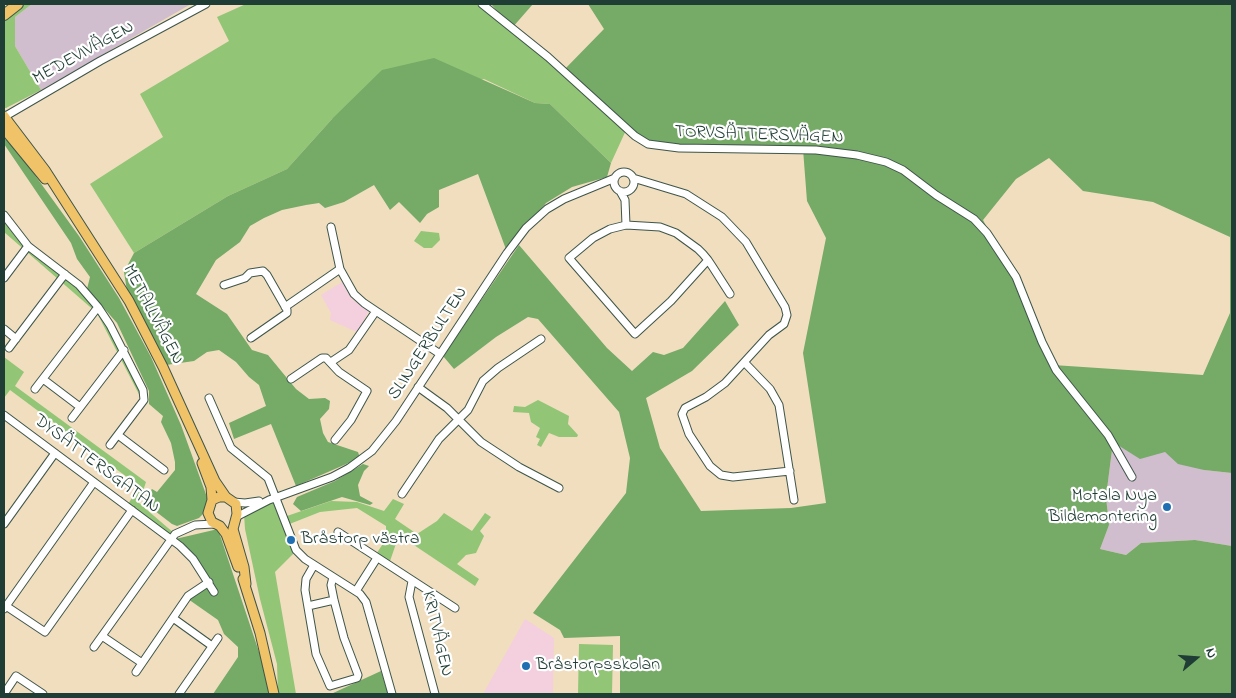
<!DOCTYPE html>
<meta charset="utf-8">
<style>
body{margin:0}
#map{position:relative;width:1236px;height:698px;overflow:hidden;background:#f0debf;font-family:"Indie Flower",sans-serif}
canvas{display:block}
.frame{position:absolute;inset:0;border:5px solid #1f3d34;pointer-events:none}
.north{position:absolute;left:1171px;top:633px;width:50px;height:50px;-webkit-text-stroke:4px #fff;paint-order:stroke;rotate:72deg;font-size:14px;font-weight:700;line-height:20px;text-align:center;color:#1f3d34}
.north::after{content:'';display:block;margin:auto;width:18px;height:22px;background:#1f3d34;clip-path:polygon(50% 0,100% 100%,50% 72%,0 100%)}
</style>
<div id="map">
<canvas width="1236" height="698"></canvas>
<div class="frame"></div>
<div class="north">N</div>
</div>
<script>
const g = document.querySelector('canvas').getContext('2d');
g.lineJoin = 'round';
function paint(path, color) {
  g.fillStyle = color;
  g.fill(path, 'evenodd');
}
function toPath(rows) {
  const path = new Path2D();
  for (const r of rows) {
    if (r.length === 3) {
      path.moveTo(r[0] + r[2], r[1]);
      path.arc(r[0], r[1], r[2], 0, 2 * Math.PI);
      continue;
    }
    path.moveTo(r[0], r[1]);
    for (let i = 2; i < r.length; i += 2) path.lineTo(r[i], r[i + 1]);
  }
  return path;
}
function trace(path, color, width, dash) {
  g.strokeStyle = color;
  g.lineWidth = width;
  g.lineCap = dash ? 'butt' : 'round';
  g.setLineDash(dash || []);
  g.stroke(path);
}
function drawText(font, color, halo, rows, align = 'center') {
  g.font = font + ' "Indie Flower",sans-serif';
  g.lineWidth = 4.5;
  g.setLineDash([]);
  g.textBaseline = 'middle';
  g.strokeStyle = halo;
  g.fillStyle = color;
  for (const [text, x, y, turn = 0] of rows) {
    g.save();
    g.translate(x, y);
    g.rotate((+turn || 0) * Math.PI / 180);
    g.textAlign = isNaN(turn) ? turn : align;
    if (halo) g.strokeText(text, 0, 0);
    g.fillText(text, 0, 0);
    g.restore();
  }
}
const built = toPath([
 [342,282,352,299,369,311,357,332,330,320,331,313,321,295],
 [525,619,554,638,553,694,483,694]
]);
const industrial = toPath([
 [32,4,191,4,41,90,15,46,15,17],
 [1113,442,1165,452,1204,470,1232,473,1232,546,1195,540,1141,543,1126,555,1100,549,1109,525,1106,497]
]);
const green = toPath([
 [23,4,32,4,15,17,15,46,41,90,6,108,4,108,4,19],
 [246,4,485,4,627,128,611,163,550,104,535,103,484,79,332,119,287,169,228,196,134,253,90,184,163,137,140,94,229,41,217,17],
 [4,213,30,245,68,275,113,324,148,395,144,404,97,313,4,232],
 [421,231,439,233,440,240,432,248,424,248,414,241],
 [4,357,24,372,15,386,146,482,139,503,175,534,171,540,127,506,139,486,10,390,4,398],
 [538,400,569,416,568,424,578,435,577,437,559,437,549,433,541,447,537,445,540,439,536,437,540,428,531,422,529,413,513,412,514,406,525,407],
 [276,497,284,517,331,501,357,502,384,511,393,499,404,504,395,519,417,534,437,521,444,513,472,531,485,513,491,517,480,531,484,536,476,553,466,555,457,564,479,579,475,586,399,535,389,564,375,556,386,539,386,526,357,508,320,512,287,525,296,551,275,572,296,694,278,694,277,664,260,599,245,529,244,514],
 [579,644,613,645,612,694,578,694]
]);
const forest = toPath([
 [491,4,533,4,512,28],
 [588,4,1232,4,1232,473,1204,470,1178,464,1165,452,1140,459,1113,442,1106,497,1109,525,1100,549,1126,555,1141,543,1195,540,1232,546,1232,694,620,694,620,636,564,638,560,630,533,613,626,493,630,458,619,412,538,319,528,317,496,337,454,369,443,356,519,245,607,348,632,371,653,352,664,355,683,348,725,301,739,325,692,371,646,398,660,448,701,511,791,508,826,503,803,353,826,238,807,201,803,149,649,144,563,71,604,29],
 [1049,158,1083,191,1153,202,1230,237,1230,313,1203,375,1053,365,1023,297,983,220,1016,179],
 [943,197,979,218,980,219,955,211],
 [434,58,535,103,550,104,611,163,607,177,572,187,546,203,507,252,478,174,439,190,439,207,427,214,420,223,399,202,390,210,374,185,344,202,325,208,319,203,306,205,282,210,264,218,250,226,240,242,216,260,196,294,227,314,252,350,268,355,296,389,309,399,325,398,330,401,329,409,320,419,323,433,328,442,358,452,360,458,296,486,271,424,234,439,229,423,266,406,259,385,249,377,236,362,219,350,207,352,194,361,166,365,127,291,124,272,134,253,228,196,287,169,332,119,382,70],
 [8,138,79,236,119,298,151,357,181,425,208,500,207,510,199,518,177,526,172,524,146,504,146,496,152,489,157,492,175,470,175,462,171,443,161,422,163,416,149,404,149,391,117,323,87,289,90,277,77,259,71,243,4,144,4,140],
 [363,464,369,466,364,471,358,485,360,496,373,503,370,505,342,497,301,511,293,504,297,497,335,481],
 [218,529,273,694,213,694,238,657,238,647,224,634,218,620,188,599,209,584,206,575,171,540],
 [381,671,388,694,331,694]
]);
const minor = toPath([
 [482,4,548,57,635,136,648,144,679,148,816,150,857,155,886,162,903,170,936,195,974,219,987,233,1016,277,1042,342,1056,370,1108,435,1132,477],
 [4,117,100,61,206,4],
 [624,182,10],
 [633,178,686,194,722,217,746,242,785,307,787,315,784,324,769,335,725,383,706,397,685,408,682,414,689,434,710,466,721,475,733,477,790,471],
 [620,191,625,200,626,225],
 [4,215,28,246,79,285,98,307,110,325,143,390,144,400,110,445],
 [331,227,340,269,354,294,364,303,440,354],
 [708,260,671,301,635,334,569,258,593,238,610,229,626,225,660,227,676,233,698,249,703,254,708,260,712,266,730,294],
 [4,278,28,246],
 [224,285,245,278,250,273,263,271,267,275,287,310,287,313,251,338],
 [285,307,340,269],
 [4,329,16,339],
 [9,348,65,274],
 [331,362,349,350,376,311],
 [745,363,770,389,779,405,794,500],
 [43,379,80,407],
 [291,379,322,358,326,358,339,372,367,391,351,420,335,440],
 [418,387,447,408,481,442,519,467,559,488],
 [35,389,98,307],
 [209,398,231,448,268,478,296,550,305,559,360,594,366,602,392,694],
 [4,415,180,546,193,559,214,592],
 [72,418,124,350],
 [118,435,164,470],
 [402,494,439,439,468,410,483,381,498,368,541,339],
 [234,502,245,503,259,501],
 [236,517,269,500,332,477,349,468,372,451,396,421,507,253,526,228,547,209,564,199,615,178],
 [4,524,55,453],
 [338,532,455,608],
 [314,565,306,579,305,590,316,654,330,686,357,678,358,675,344,638,334,600,331,585,333,577],
 [412,581,409,597,435,694],
 [356,591,377,558],
 [6,606,45,632,132,510],
 [308,606,334,600],
 [4,609,94,482],
 [173,618,212,646],
 [102,636,142,663],
 [94,647,175,534,195,525,214,524],
 [136,672,188,596,209,582],
 [4,694,16,676,43,694],
 [179,694,218,638]
]);
const major = toPath([
 [4,116,45,170,129,301,163,367,215,481,226,497,236,504,237,514,233,529,244,567,246,584],
 [4,129,45,179],
 [202,463,211,487,212,500],
 [226,497,219,497,212,500,208,513,212,522,220,526,226,534,238,567],
 [243,579,260,633,274,694]
]);
const highway = toPath([
 [4,15,18,4]
]);
const markers = [
 [1167,507,5,"#1f6fb2"],
 [291,540,5,"#1f6fb2"],
 [526,666,5,"#1f6fb2"]
];
const streetNames = [
 ["MEDEVIVÄGEN",84,54,-29],
 ["TORVSÄTTERSVÄGEN",759,136,2],
 ["METALLVÄGEN",152,315,62],
 ["SLINGERBULTEN",429,344,-57],
 ["DYSÄTTERSGATAN",96,465,37],
 ["KRITVÄGEN",436,634,77]
];
const poiNames = [
 ["Motala Nya",1157,497,"right"],
 ["Bildemontering",1157,518,"right"],
 ["Bråstorp västra",301,540],
 ["Bråstorpsskolan",536,666]
];
paint(built, '#f4cfde');
paint(industrial, '#d0bdce');
paint(green, '#92c576');
paint(forest, '#75aa67');
trace(minor, '#3e5549', 9);
trace(major, '#3e5549', 11);
trace(highway, '#3e5549', 12);
trace(minor, '#fff', 7);
trace(major, '#f1c369', 9);
trace(highway, '#f1c369', 10);
for (const [x, y, r, color] of markers) {
  const dot = new Path2D();
  dot.arc(x, y, r, 0, 2 * Math.PI);
  g.fillStyle = color;
  g.fill(dot);
  trace(dot, '#fff', 2);
}
drawText('18px', '#1f3d34', '#fff', streetNames);
drawText('18px', '#1f3d34', '#fff', poiNames, 'left');
</script>
